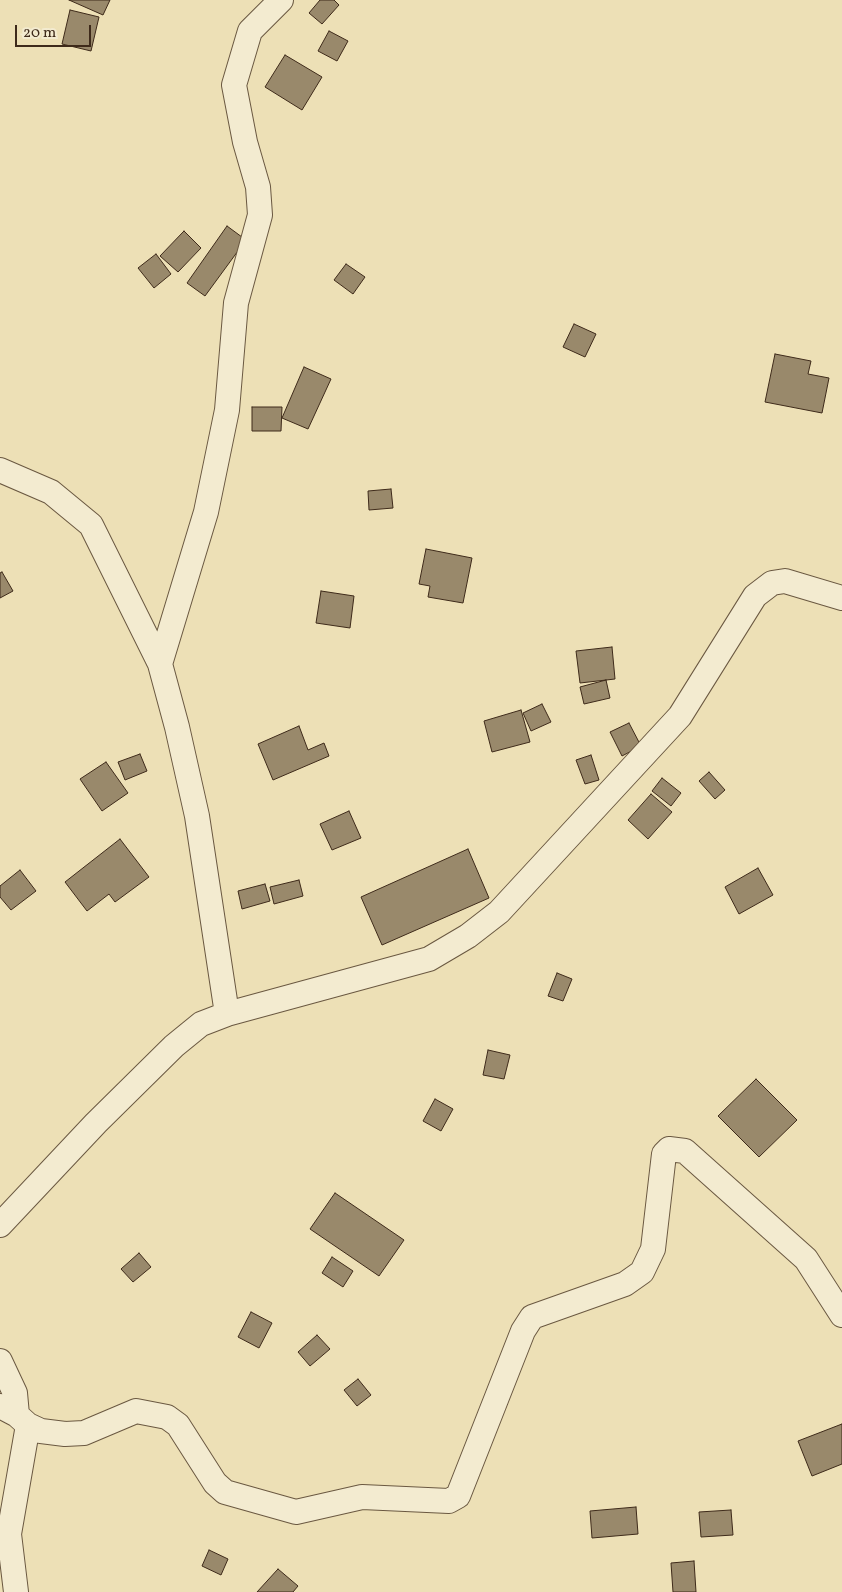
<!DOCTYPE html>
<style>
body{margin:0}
#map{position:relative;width:842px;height:1592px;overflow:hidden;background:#ede0b6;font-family:Vollkorn,serif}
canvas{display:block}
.scale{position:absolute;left:15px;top:25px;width:76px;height:22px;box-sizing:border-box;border:2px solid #3e2a1a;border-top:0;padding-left:6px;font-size:15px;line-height:18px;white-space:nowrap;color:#3e2a1a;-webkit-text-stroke:4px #f3ebd0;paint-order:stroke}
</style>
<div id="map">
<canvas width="842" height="1592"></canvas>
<div class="scale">20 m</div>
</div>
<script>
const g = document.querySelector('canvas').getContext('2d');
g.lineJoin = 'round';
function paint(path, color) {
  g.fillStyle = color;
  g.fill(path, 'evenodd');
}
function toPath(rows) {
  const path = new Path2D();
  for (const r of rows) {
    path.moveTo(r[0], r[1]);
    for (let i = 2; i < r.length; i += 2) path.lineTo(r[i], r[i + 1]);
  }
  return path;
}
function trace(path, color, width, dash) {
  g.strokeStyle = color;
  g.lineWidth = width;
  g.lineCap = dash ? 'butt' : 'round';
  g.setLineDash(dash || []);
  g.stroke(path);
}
const building = toPath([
 [69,0,110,0,103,15,69,0],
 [320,0,334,0,339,5,322,24,309,13,320,0],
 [70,10,99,17,91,51,62,44,70,10],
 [329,31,348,41,337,61,318,51,329,31],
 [285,55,322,77,302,110,265,87,285,55],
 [227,226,246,240,205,296,187,283,227,226],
 [184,231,201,248,178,272,160,256,184,231],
 [156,254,171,274,154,288,138,268,156,254],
 [346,264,365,277,353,294,334,280,346,264],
 [574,324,596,334,585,357,563,347,574,324],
 [775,354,811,361,808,374,829,378,822,413,765,402,775,354],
 [304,367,331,379,308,429,282,418,304,367],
 [252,407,282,407,281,431,252,431,252,407],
 [391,489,393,508,369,510,368,491,391,489],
 [426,549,472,558,463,603,428,597,430,586,419,584,426,549],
 [2,572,13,591,0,598,0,573,2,572],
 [321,591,354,596,350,628,316,623,321,591],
 [612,647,615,679,580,683,576,651,612,647],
 [606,680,610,698,584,704,580,687,606,680],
 [542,704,551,722,531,731,523,713,542,704],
 [521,710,530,742,492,752,484,721,521,710],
 [629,723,641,746,622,756,610,732,629,723],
 [299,726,308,750,324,743,329,756,273,780,258,744,299,726],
 [140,754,147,771,125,780,118,762,140,754],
 [591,755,599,780,585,784,576,760,591,755],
 [106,762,128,793,102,811,80,779,106,762],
 [709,772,725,790,715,799,699,781,709,772],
 [662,778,681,793,671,806,652,791,662,778],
 [651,794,672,812,648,839,628,820,651,794],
 [349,811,361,838,332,850,320,824,349,811],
 [120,839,149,877,115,902,109,894,87,911,65,882,120,839],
 [468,849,489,898,382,945,361,897,468,849],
 [758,868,773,895,739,914,725,887,758,868],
 [20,870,36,891,11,910,0,897,0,886,20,870],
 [299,880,303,896,274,904,270,887,299,880],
 [265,884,270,901,242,909,238,891,265,884],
 [557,973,572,979,563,1001,548,996,557,973],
 [488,1050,510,1055,504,1079,483,1075,488,1050],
 [756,1079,797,1120,759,1157,718,1116,756,1079],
 [435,1099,453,1109,441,1131,423,1121,435,1099],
 [335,1193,404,1240,379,1276,310,1229,335,1193],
 [139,1253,151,1267,133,1282,121,1269,139,1253],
 [332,1257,353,1271,343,1287,322,1273,332,1257],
 [251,1312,272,1323,259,1348,238,1337,251,1312],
 [317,1335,330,1349,310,1366,298,1352,317,1335],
 [358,1379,371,1395,357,1406,344,1390,358,1379],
 [842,1424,842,1464,812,1476,798,1441,842,1424],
 [636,1507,638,1534,592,1538,590,1511,636,1507],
 [731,1510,733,1535,701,1537,699,1512,731,1510],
 [209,1550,228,1559,221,1575,202,1566,209,1550],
 [694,1561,696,1592,673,1592,671,1563,694,1561],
 [278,1569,298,1586,293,1592,257,1592,278,1569]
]);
const street = toPath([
 [0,470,51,492,91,525,160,664,177,727,197,816,227,1014],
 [160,664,206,512,227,410,236,303,260,215,258,187,245,142,234,85,250,31,281,0],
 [0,1225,96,1123,174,1046,201,1024,227,1014,429,959,468,936,499,912,680,716,755,596,772,583,785,581,842,598],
 [0,1361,15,1393,17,1415],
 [0,1406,17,1415,28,1425,41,1431,65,1434,84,1433,136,1411,167,1417,178,1425,215,1483,225,1492,296,1512,362,1497,449,1501,458,1496,523,1331,532,1317,625,1284,642,1272,653,1249,664,1154,669,1149,685,1151,806,1259,842,1315],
 [16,1592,9,1534,28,1425]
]);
paint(building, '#99896b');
trace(building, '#3e2a1a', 1);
trace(street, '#6a5841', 26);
trace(street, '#f3ebd0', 24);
</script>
